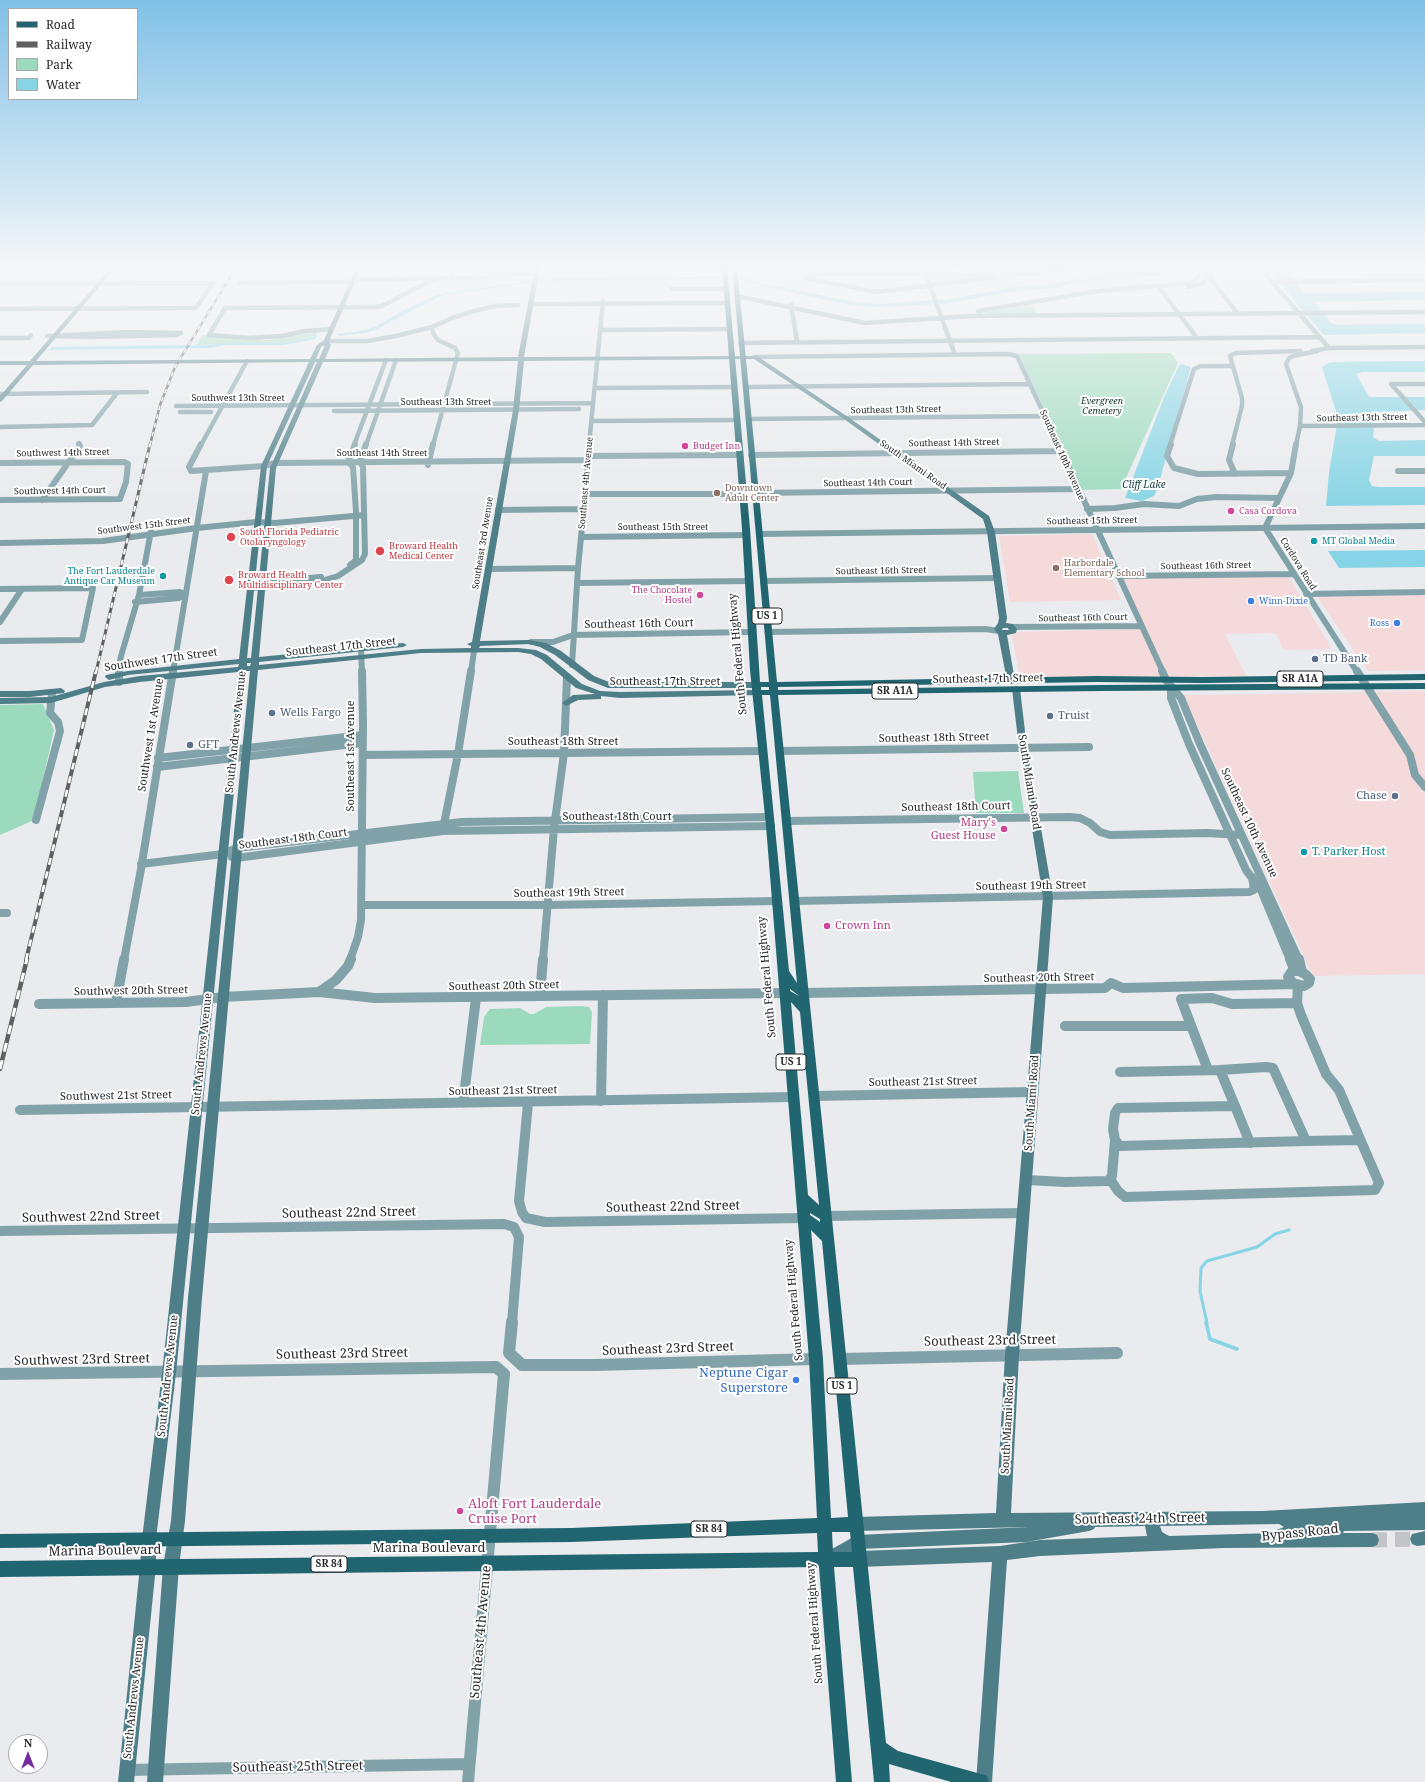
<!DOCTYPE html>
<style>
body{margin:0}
#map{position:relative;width:1425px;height:1782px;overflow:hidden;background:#e9ebee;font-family:"Noto Serif",serif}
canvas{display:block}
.legend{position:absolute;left:8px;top:8px;width:130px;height:92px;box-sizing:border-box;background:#fff;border:1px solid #a9a9aa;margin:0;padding:5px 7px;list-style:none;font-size:12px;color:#28292a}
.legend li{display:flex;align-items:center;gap:8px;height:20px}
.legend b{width:20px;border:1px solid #a9a9aa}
.north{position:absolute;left:8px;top:1734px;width:40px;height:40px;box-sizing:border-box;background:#fff;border:1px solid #a9a9aa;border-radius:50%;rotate:0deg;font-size:11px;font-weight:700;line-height:16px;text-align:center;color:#28292a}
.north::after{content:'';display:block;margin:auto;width:14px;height:18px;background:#732b9f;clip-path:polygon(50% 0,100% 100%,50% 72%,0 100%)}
</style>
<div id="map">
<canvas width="1425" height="1782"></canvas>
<ul class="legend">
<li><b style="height:5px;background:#216571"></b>Road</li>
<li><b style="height:5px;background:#5f6062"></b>Railway</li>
<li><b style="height:11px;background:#9cdabd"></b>Park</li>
<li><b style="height:11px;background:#86d4e5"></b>Water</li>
</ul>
<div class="north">N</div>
</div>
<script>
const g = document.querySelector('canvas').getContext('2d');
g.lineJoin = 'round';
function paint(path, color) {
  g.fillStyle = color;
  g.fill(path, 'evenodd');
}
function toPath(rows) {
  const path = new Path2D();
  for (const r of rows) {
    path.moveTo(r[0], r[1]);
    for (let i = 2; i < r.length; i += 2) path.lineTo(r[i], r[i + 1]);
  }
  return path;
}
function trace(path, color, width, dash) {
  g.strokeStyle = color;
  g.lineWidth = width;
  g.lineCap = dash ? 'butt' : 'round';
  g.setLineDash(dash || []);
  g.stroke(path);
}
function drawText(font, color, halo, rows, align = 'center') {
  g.font = font + ' "Noto Serif",serif';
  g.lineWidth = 4;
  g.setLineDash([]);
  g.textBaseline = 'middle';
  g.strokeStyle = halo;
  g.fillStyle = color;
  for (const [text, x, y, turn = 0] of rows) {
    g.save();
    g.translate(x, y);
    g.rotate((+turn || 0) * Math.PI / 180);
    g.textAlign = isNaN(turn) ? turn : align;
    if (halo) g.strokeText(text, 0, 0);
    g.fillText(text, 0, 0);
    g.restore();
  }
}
const commercial = toPath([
 [1289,577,1332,649,1284,650,1275,633,1225,634,1246,676,1020,677,1011,632,1144,629,1121,578],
 [1425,594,1425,670,1368,671,1316,595],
 [1425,691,1425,974,1313,976,1183,695]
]);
const education = toPath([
 [1092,534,1121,600,1010,602,999,536]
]);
const green = toPath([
 [936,275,1001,274,1005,275,932,283,929,276],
 [1030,305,1034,307,1037,314,986,314,985,312],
 [317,332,316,336,284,343,196,345,202,335,242,340,269,340],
 [1171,353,1178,363,1121,489,1081,490,1019,354],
 [43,704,54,730,34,820,0,835,0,705],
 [1018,771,1024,813,976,813,973,772],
 [582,1006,589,1007,592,1012,590,1044,480,1045,484,1017,490,1009,520,1008,530,1014,534,1014,546,1007]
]);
const water = toPath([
 [1152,266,1173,266,1172,268,1161,275,1079,282,1054,288,1016,291,945,304,872,307,846,304,747,283,738,279,589,280,527,283,441,296,375,330,365,333,338,336,339,334,366,330,375,327,404,310,436,295,449,292,483,288,513,283,557,277,740,277,761,283,844,300,862,303,881,304,949,299,1019,286,1040,285,1097,276,1102,274,1099,269,1105,268,1110,273,1119,273,1143,270],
 [1275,266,1425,266,1425,269,1303,271,1293,271,1290,276,1304,293,1425,292,1425,300,1314,302,1331,323,1336,325,1425,324,1425,333,1324,335,1277,280,1271,272],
 [317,336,316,339,284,345,224,345,211,348,49,350,52,347,208,345,224,343,284,343],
 [1425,361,1425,372,1363,372,1356,374,1369,397,1425,397,1425,410,1376,412,1373,437,1379,441,1425,440,1425,456,1374,456,1369,480,1372,486,1379,487,1425,487,1425,505,1326,506,1329,473,1338,418,1322,367,1328,363,1334,362],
 [1180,364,1191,367,1157,490,1154,496,1142,501,1125,498,1165,395],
 [1425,550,1425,567,1339,568,1328,551]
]);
const streamFar1 = toPath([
 [1207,1323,1200,1291,1201,1268,1207,1261,1257,1247,1275,1234,1289,1230]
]);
const stream = toPath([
 [1206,1322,1210,1339,1237,1349]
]);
const secondaryTunnel = toPath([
 [1372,1540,1417,1539]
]);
const streetFar4 = toPath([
 [744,266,754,267],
 [923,266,955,355],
 [1270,266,1265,271,1266,275,1329,348],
 [607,268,725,268],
 [1204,274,1208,275,1238,314],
 [808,275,994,274],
 [805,276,805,278,876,292,1092,266],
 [451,278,455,266],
 [354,279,472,278,537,273],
 [1271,282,1425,280],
 [239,283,353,282],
 [0,284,213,283],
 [1158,286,1197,338],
 [1188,287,1203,283,1215,266],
 [671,289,726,289],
 [736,296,865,323,971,316,1425,312],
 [531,304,727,303],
 [791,304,797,342],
 [0,309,196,308,213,283],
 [978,311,1098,291,1190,283,1197,279,1207,266],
 [432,327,433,333,438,340,455,348,458,353,433,445],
 [332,329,305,331,282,336,249,338,209,335,225,308,376,307,382,306,436,278],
 [600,330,729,329],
 [127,332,181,333,175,335,91,337,47,336,127,332],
 [0,338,29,338,31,335],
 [326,341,367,341,396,336,432,327,452,318,474,311,495,306,518,305],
 [740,343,1319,337],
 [1312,351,1329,348,1425,347],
 [755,357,1008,354,1017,356,1058,445],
 [1391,384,1425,422],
 [1391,384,1425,384],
 [745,387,1029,384],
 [595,388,734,387],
 [0,394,147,392],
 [176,406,593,403],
 [334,411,579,409],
 [180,412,211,412],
 [748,419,1045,416],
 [592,421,736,420],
 [1300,426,1425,425],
 [0,427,92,425,117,393],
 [79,444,80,445],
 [201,445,247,361],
 [354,445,386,360],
 [366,445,396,360],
 [589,445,603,301],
 [1170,445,1194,369,1201,366,1232,366],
 [1232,445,1242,406,1242,398,1230,356,1236,353,1300,351],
 [1296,445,1300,426,1301,407,1286,364,1289,358,1293,356,1317,351]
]);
const streetFar3 = toPath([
 [201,444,189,467,191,471,264,466,275,463,588,460],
 [1058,444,1163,672],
 [1171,444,1167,456,1174,468,1198,474,1291,473],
 [1233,444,1229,460,1235,474],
 [1296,444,1291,473,1265,528,1357,672],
 [751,455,1060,451],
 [589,456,739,455],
 [348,462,353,467,356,512,356,560,350,565],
 [348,462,355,444],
 [0,463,124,462,128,464,126,482,120,499,0,500],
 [428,465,433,444],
 [1398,471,1425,471],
 [755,493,1077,489],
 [585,494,742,494],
 [42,500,80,446,79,444],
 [1087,509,1115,508,1144,504,1179,506,1197,499,1216,497,1278,498],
 [498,510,584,509],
 [759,534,1425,526],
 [581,537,746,535],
 [0,543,103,541,197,528,256,522,275,523,364,515],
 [489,569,578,568],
 [1118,576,1294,574],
 [764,581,998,578],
 [577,583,748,581],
 [256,586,272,581,321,577],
 [251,588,318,582,338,576,362,560,365,554,363,467,360,462,366,444],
 [0,589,93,588,82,640,0,641],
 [1306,594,1425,592],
 [139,595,180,592,186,594],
 [135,602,179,598,186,594],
 [0,622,22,589],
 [1011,627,1141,626],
 [769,632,985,629,999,631],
 [531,642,553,642,573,635,751,632],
 [361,649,362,672],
 [572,665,578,568,590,444],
 [118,672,121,656,139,595,151,531],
 [173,672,206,471],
 [471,672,474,651]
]);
const streetFar2 = toPath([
 [119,671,119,682],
 [1162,671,1166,680,1181,698,1200,744,1299,960],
 [1357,671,1410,755,1415,775,1425,787],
 [1171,687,1171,698,1189,744,1246,870,1261,890,1290,960],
 [780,751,1089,747],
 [363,755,763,751],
 [158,758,363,735],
 [157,767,362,743],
 [36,820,60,731,58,722,50,713,52,693],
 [787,821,1070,817,1080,818,1090,823,1100,832,1110,835,1207,833,1241,835],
 [443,829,458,754,471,671],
 [232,857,236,858,443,831,771,826],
 [141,864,223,854,237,848,462,822,769,817],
 [795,901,1249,892,1254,890,1252,877],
 [362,905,548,905,777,901],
 [0,913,7,913],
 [124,960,141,869,173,671],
 [350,960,358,937,361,920,363,724,362,671],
 [543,960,554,828,564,753,567,677]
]);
const streetFar1 = toPath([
 [1290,959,1295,971],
 [1299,959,1302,972],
 [1292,971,1299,971,1305,974,1310,979,1309,983,1304,986,1293,983,1288,977,1292,971],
 [319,992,336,980,348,966,351,959],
 [804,993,1105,988,1111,983,1123,988,1296,984],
 [540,996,543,959],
 [116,1003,124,959],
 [39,1004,186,1002,223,997,319,992,375,998,785,993],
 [1065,1026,1191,1026],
 [1266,1067,1273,1068,1306,1141,1120,1146,1115,1140,1113,1129,1115,1113,1118,1108,1235,1106,1220,1070,1266,1067],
 [1208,1070,1181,999,1212,998,1232,1004,1297,1003],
 [1120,1072,1220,1070],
 [814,1096,1032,1092],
 [601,1101,603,995],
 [463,1103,476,998],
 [528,1103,519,1201,522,1212,526,1218,545,1222,804,1218],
 [1235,1106,1250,1143],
 [20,1110,794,1097],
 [1306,1141,1360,1140],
 [1110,1179,1118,1191,1125,1197,1375,1190,1379,1183,1339,1090,1326,1074,1301,1015,1297,1003,1298,985],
 [1027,1180,1065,1182,1108,1181,1112,1176,1115,1140],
 [826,1216,1024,1213],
 [0,1231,504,1224,514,1227,519,1237,512,1323]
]);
const street = toPath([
 [512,1322,509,1353,522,1365,595,1365,816,1359],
 [840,1359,1117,1353],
 [0,1374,496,1367,504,1374,468,1782],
 [127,1770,469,1764]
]);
const secondary = toPath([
 [112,266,117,266,36,361,310,359,317,345,324,340,357,266,362,266,329,341,331,345,325,359,518,357,535,266,540,266,524,357,757,356,848,417,989,516,995,532,1007,618,1006,623,1013,624,1017,629,1016,633,1007,635,1015,681,1011,684,1007,681,998,634,994,629,998,623,999,618,987,532,983,519,844,419,754,359,524,361,519,410,480,641,529,640,546,643,561,651,594,676,609,682,756,682,760,685,756,688,608,688,588,680,555,655,540,647,529,644,480,646,479,648,518,648,536,650,547,655,582,684,600,691,620,692,757,690,761,693,760,695,620,698,601,696,601,699,578,700,566,706,562,703,573,695,595,694,576,688,541,659,531,654,518,652,421,653,258,670,202,1298,185,1521,179,1566,163,1782,147,1782,163,1566,171,1521,188,1298,250,671,246,671,176,1373,156,1539,156,1566,134,1782,118,1782,140,1566,142,1539,162,1373,238,672,140,682,105,687,51,703,0,704,0,698,51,697,104,682,140,676,238,667,239,664,128,675,109,680,105,677,106,675,128,671,239,659,261,466,309,362,33,365,2,401,0,402,0,396,27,365,0,365,0,361,30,361,112,266],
 [325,345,319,359,316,359,321,347,325,345],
 [518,361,513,410,472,642,467,644,471,646,471,648,421,649,259,665,259,662,403,647,407,645,403,643,259,657,276,468,323,362,518,361],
 [315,362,317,362,270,468,251,658,247,658,267,466,315,362],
 [1003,628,1008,628,1009,630,1002,630,1003,628],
 [247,663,251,663,250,666,247,666,247,663],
 [1016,686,1020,689,1027,748,1053,897,1019,1355,1011,1513,1263,1511,1425,1502,1425,1530,1344,1531,1343,1533,1372,1533,1377,1535,1379,1540,1377,1545,1372,1547,1224,1548,1040,1556,1007,1560,992,1782,976,1782,992,1562,859,1567,854,1564,851,1559,854,1554,859,1551,1000,1546,1040,1540,1147,1536,1145,1526,1095,1527,1094,1529,1089,1531,1026,1542,859,1549,828,1567,823,1564,820,1559,823,1554,857,1535,1028,1527,856,1531,851,1529,849,1524,851,1519,856,1517,996,1513,1005,1355,1043,897,1019,748,1012,689,1016,686],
 [1279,1524,1284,1527,1276,1530,1274,1533,1169,1536,1162,1532,1160,1526,1279,1524],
 [61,688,65,691,64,693,30,697,0,697,0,691,30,691,61,688],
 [1425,1531,1425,1545,1417,1546,1412,1544,1410,1539,1412,1534,1425,1531]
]);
const primary = toPath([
 [722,266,727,266,750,529,760,682,769,682,732,266,737,266,777,682,1097,676,1203,677,1425,674,1425,680,1203,683,1097,682,778,687,778,690,1101,685,1425,683,1425,689,1101,691,778,695,886,1743,898,1751,981,1774,987,1776,989,1782,951,1782,889,1764,890,1782,874,1782,853,1567,834,1567,852,1782,836,1782,819,1567,0,1577,0,1561,818,1552,817,1533,571,1542,0,1548,0,1534,571,1528,817,1518,809,1359,766,826,750,670,742,529,722,266],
 [761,687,769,687,769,690,761,690,761,687],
 [762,695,770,695,797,983,789,971,762,695],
 [790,989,798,995,799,996,790,991,790,989],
 [791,1002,800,1012,819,1205,808,1195,791,1002],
 [810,1213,820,1219,820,1222,810,1215,810,1213],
 [811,1230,822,1241,848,1517,831,1518,823,1359,811,1230],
 [832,1532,850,1532,852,1552,833,1552,832,1532]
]);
const railFar3 = toPath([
 [150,445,160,405,175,367,237,266]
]);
const railFar2 = toPath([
 [96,672,150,444]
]);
const railFar1 = toPath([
 [26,960,96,671]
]);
const rail = toPath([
 [0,1069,27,959]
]);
const markers = [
 [685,446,4,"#d1479c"],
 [717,493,4,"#8d6e63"],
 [1231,511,4,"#d1479c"],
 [231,537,5,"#e0444e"],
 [1314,541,4,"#0f9aa8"],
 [380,551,5,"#e0444e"],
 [1056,568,4,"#8d6e63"],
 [163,576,4,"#0f9aa8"],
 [229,580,5,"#e0444e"],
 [700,595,4,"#d1479c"],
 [1251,601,4,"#3f7fe0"],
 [1397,623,4,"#3f7fe0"],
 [1315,659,4,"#5c6f8a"],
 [272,713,4,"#5c6f8a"],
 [1050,716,4,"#5c6f8a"],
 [190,745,4,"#5c6f8a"],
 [1395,796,4,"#5c6f8a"],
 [1004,829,4,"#d1479c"],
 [1304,852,4,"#0f9aa8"],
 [827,926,4,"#d1479c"],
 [796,1380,4,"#3f7fe0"],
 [460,1511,4,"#d1479c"]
];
const farStreetnames = [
 ["Southwest 13th Street",238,398],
 ["Southeast 13th Street",446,402],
 ["Southeast 13th Street",896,410,-1],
 ["Southeast 13th Street",1362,418,-1],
 ["Southeast 14th Street",954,443,-1],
 ["Southwest 14th Street",63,453,-1],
 ["Southeast 14th Street",382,453],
 ["Southeast 10th Avenue",1062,455,66],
 ["South Miami Road",913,465,35],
 ["Southeast 4th Avenue",586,483,-85],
 ["Southeast 14th Court",868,483,-1],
 ["Southwest 14th Court",60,491,-1],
 ["Southeast 15th Street",1092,521,-1],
 ["Southwest 15th Street",144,526,-7],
 ["Southeast 15th Street",663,527],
 ["Southeast 3rd Avenue",483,543,-81],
 ["Cordova Road",1298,564,58],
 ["Southeast 16th Street",1206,566,-1],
 ["Southeast 16th Street",881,571,-1],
 ["Southeast 16th Court",1083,618,-1]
];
const farParknames = [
 ["Evergreen",1102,401],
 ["Cemetery",1102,411]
];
const farHotelnames = [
 ["Budget Inn",693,446],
 ["Casa Cordova",1239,511],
 ["The Chocolate",692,590,"right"],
 ["Hostel",692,600,"right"]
];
const farEducationnames = [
 ["Downtown",725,488],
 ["Adult Center",725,498],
 ["Harbordale",1064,563],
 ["Elementary School",1064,573]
];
const farHealthnames = [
 ["South Florida Pediatric",240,532],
 ["Otolaryngology",240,542],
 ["Broward Health",389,546],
 ["Medical Center",389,556],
 ["Broward Health",238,575],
 ["Multidisciplinary Center",238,585]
];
const farCulturenames = [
 ["MT Global Media",1322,541],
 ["The Fort Lauderdale",155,571,"right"],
 ["Antique Car Museum",155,581,"right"]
];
const farShopnames = [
 ["Winn-Dixie",1259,601],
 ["Ross",1389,623,"right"]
];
const farWaternames = [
 ["Cliff Lake",1144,485]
];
const shields = [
 [767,616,30],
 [1300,679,46],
 [895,691,46],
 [791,1062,30],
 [842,1386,30],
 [709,1529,36],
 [329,1564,36]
];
const shieldNames = [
 ["US 1",767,616],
 ["SR A1A",1300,679],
 ["SR A1A",895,691],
 ["US 1",791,1062],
 ["US 1",842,1386],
 ["SR 84",709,1529],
 ["SR 84",329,1564]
];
const streetNames = [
 ["Southeast 16th Court",639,624,-1],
 ["Southeast 17th Street",341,647,-6],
 ["South Federal Highway",738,654,-95],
 ["Southwest 17th Street",161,660,-8],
 ["Southeast 17th Street",988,679,-1],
 ["Southeast 17th Street",665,682],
 ["South Andrews Avenue",236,732,-84],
 ["Southwest 1st Avenue",151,735,-81],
 ["Southeast 18th Street",934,738,-1],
 ["Southeast 18th Street",563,742],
 ["Southeast 1st Avenue",351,756,-90],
 ["South Miami Road",1029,782,81],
 ["Southeast 18th Court",956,807,-1],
 ["Southeast 18th Court",617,817],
 ["Southeast 10th Avenue",1249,823,65],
 ["Southeast 18th Court",293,839,-7],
 ["Southeast 19th Street",1031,886,-1],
 ["Southeast 19th Street",569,893,-1],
 ["South Federal Highway",767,977,-95],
 ["Southeast 20th Street",1039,978,-1],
 ["Southeast 20th Street",504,986,-1],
 ["Southwest 20th Street",131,991,-1],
 ["South Andrews Avenue",202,1054,-84],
 ["Southeast 21st Street",923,1082,-1],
 ["Southeast 21st Street",503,1091,-1],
 ["Southwest 21st Street",116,1096,-1],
 ["South Miami Road",1032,1103,-86],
 ["South Federal Highway",794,1300,-95],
 ["South Andrews Avenue",168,1376,-84],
 ["South Miami Road",1008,1426,-87],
 ["South Federal Highway",815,1623,-94],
 ["South Andrews Avenue",134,1698,-84]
];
const serviceNames = [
 ["TD Bank",1323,659],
 ["Wells Fargo",280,713],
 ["Truist",1058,716],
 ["GFT",198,745],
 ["Chase",1387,796,"right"]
];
const hotelNames = [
 ["Mary's",996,823],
 ["Guest House",996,836],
 ["Crown Inn",835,926,"left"]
];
const cultureNames = [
 ["T. Parker Host",1312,852]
];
const nearStreetnames = [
 ["Southeast 22nd Street",673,1207,-1],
 ["Southeast 22nd Street",349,1213,-1],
 ["Southwest 22nd Street",91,1217,-1],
 ["Southeast 23rd Street",990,1341,-1],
 ["Southeast 23rd Street",668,1349,-2],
 ["Southeast 23rd Street",342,1354,-1],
 ["Southwest 23rd Street",82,1360,-1],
 ["Southeast 24th Street",1140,1519,-1],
 ["Bypass Road",1300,1533,-6],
 ["Marina Boulevard",429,1548],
 ["Marina Boulevard",105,1551,-1],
 ["Southeast 4th Avenue",481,1632,-85],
 ["Southeast 25th Street",298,1767,-1]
];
const nearShopnames = [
 ["Neptune Cigar",788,1373],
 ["Superstore",788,1388]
];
const nearHotelnames = [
 ["Aloft Fort Lauderdale",468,1504],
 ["Cruise Port",468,1519]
];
paint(commercial, '#f5dadc');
paint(education, '#f5dad9');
paint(green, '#9cdabd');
paint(water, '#86d4e5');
trace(streamFar1, '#86d4e5', 3);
trace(stream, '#86d4e5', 3.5);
trace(secondaryTunnel, '#c2c4c7', 15, [15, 8]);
trace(streetFar4, '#82a2a9', 4.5);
trace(streetFar3, '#82a2a9', 6);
trace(streetFar2, '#82a2a9', 8);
trace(streetFar1, '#82a2a9', 10);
trace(street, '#82a2a9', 12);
paint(secondary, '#4e7e88');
paint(primary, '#216571');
trace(railFar3, '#5f6062', 2.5);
trace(railFar2, '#5f6062', 3);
trace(railFar1, '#5f6062', 4);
trace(rail, '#5f6062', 4.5);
trace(railFar3, '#fff', 1.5, [4.5]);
trace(railFar2, '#fff', 2, [5.5]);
trace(railFar1, '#fff', 2.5, [7]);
trace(rail, '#fff', 3, [9]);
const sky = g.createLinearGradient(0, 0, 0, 515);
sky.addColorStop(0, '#81c1e7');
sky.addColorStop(0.52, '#f5f6f7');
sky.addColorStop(1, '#f5f6f700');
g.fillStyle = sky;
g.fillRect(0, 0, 1425, 515);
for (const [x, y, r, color] of markers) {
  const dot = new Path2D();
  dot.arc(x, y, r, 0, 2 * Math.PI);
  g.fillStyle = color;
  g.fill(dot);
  trace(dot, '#fff', 1.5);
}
drawText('9px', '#28292a', '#fff', farStreetnames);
drawText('italic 9px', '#113023', '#fff', farParknames);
drawText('9px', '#b23c85', '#fff', farHotelnames, 'left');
drawText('9px', '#785e54', '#fff', farEducationnames, 'left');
drawText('9px', '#be3a42', '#fff', farHealthnames, 'left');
drawText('9px', '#0d838f', '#fff', farCulturenames, 'left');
drawText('9px', '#366cbe', '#fff', farShopnames, 'left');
drawText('italic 10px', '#153b42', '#fff', farWaternames);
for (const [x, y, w] of shields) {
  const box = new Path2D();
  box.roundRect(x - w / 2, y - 8, w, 16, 3);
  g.fillStyle = '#fff';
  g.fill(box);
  trace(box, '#28292a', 1);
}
drawText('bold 10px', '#28292a', null, shieldNames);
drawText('11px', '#28292a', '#fff', streetNames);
drawText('11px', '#4e5e75', '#fff', serviceNames, 'left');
drawText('11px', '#b23c85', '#fff', hotelNames, 'right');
drawText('11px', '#0d838f', '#fff', cultureNames, 'left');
drawText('13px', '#28292a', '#fff', nearStreetnames);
drawText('13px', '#366cbe', '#fff', nearShopnames, 'right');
drawText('13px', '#b23c85', '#fff', nearHotelnames, 'left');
</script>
